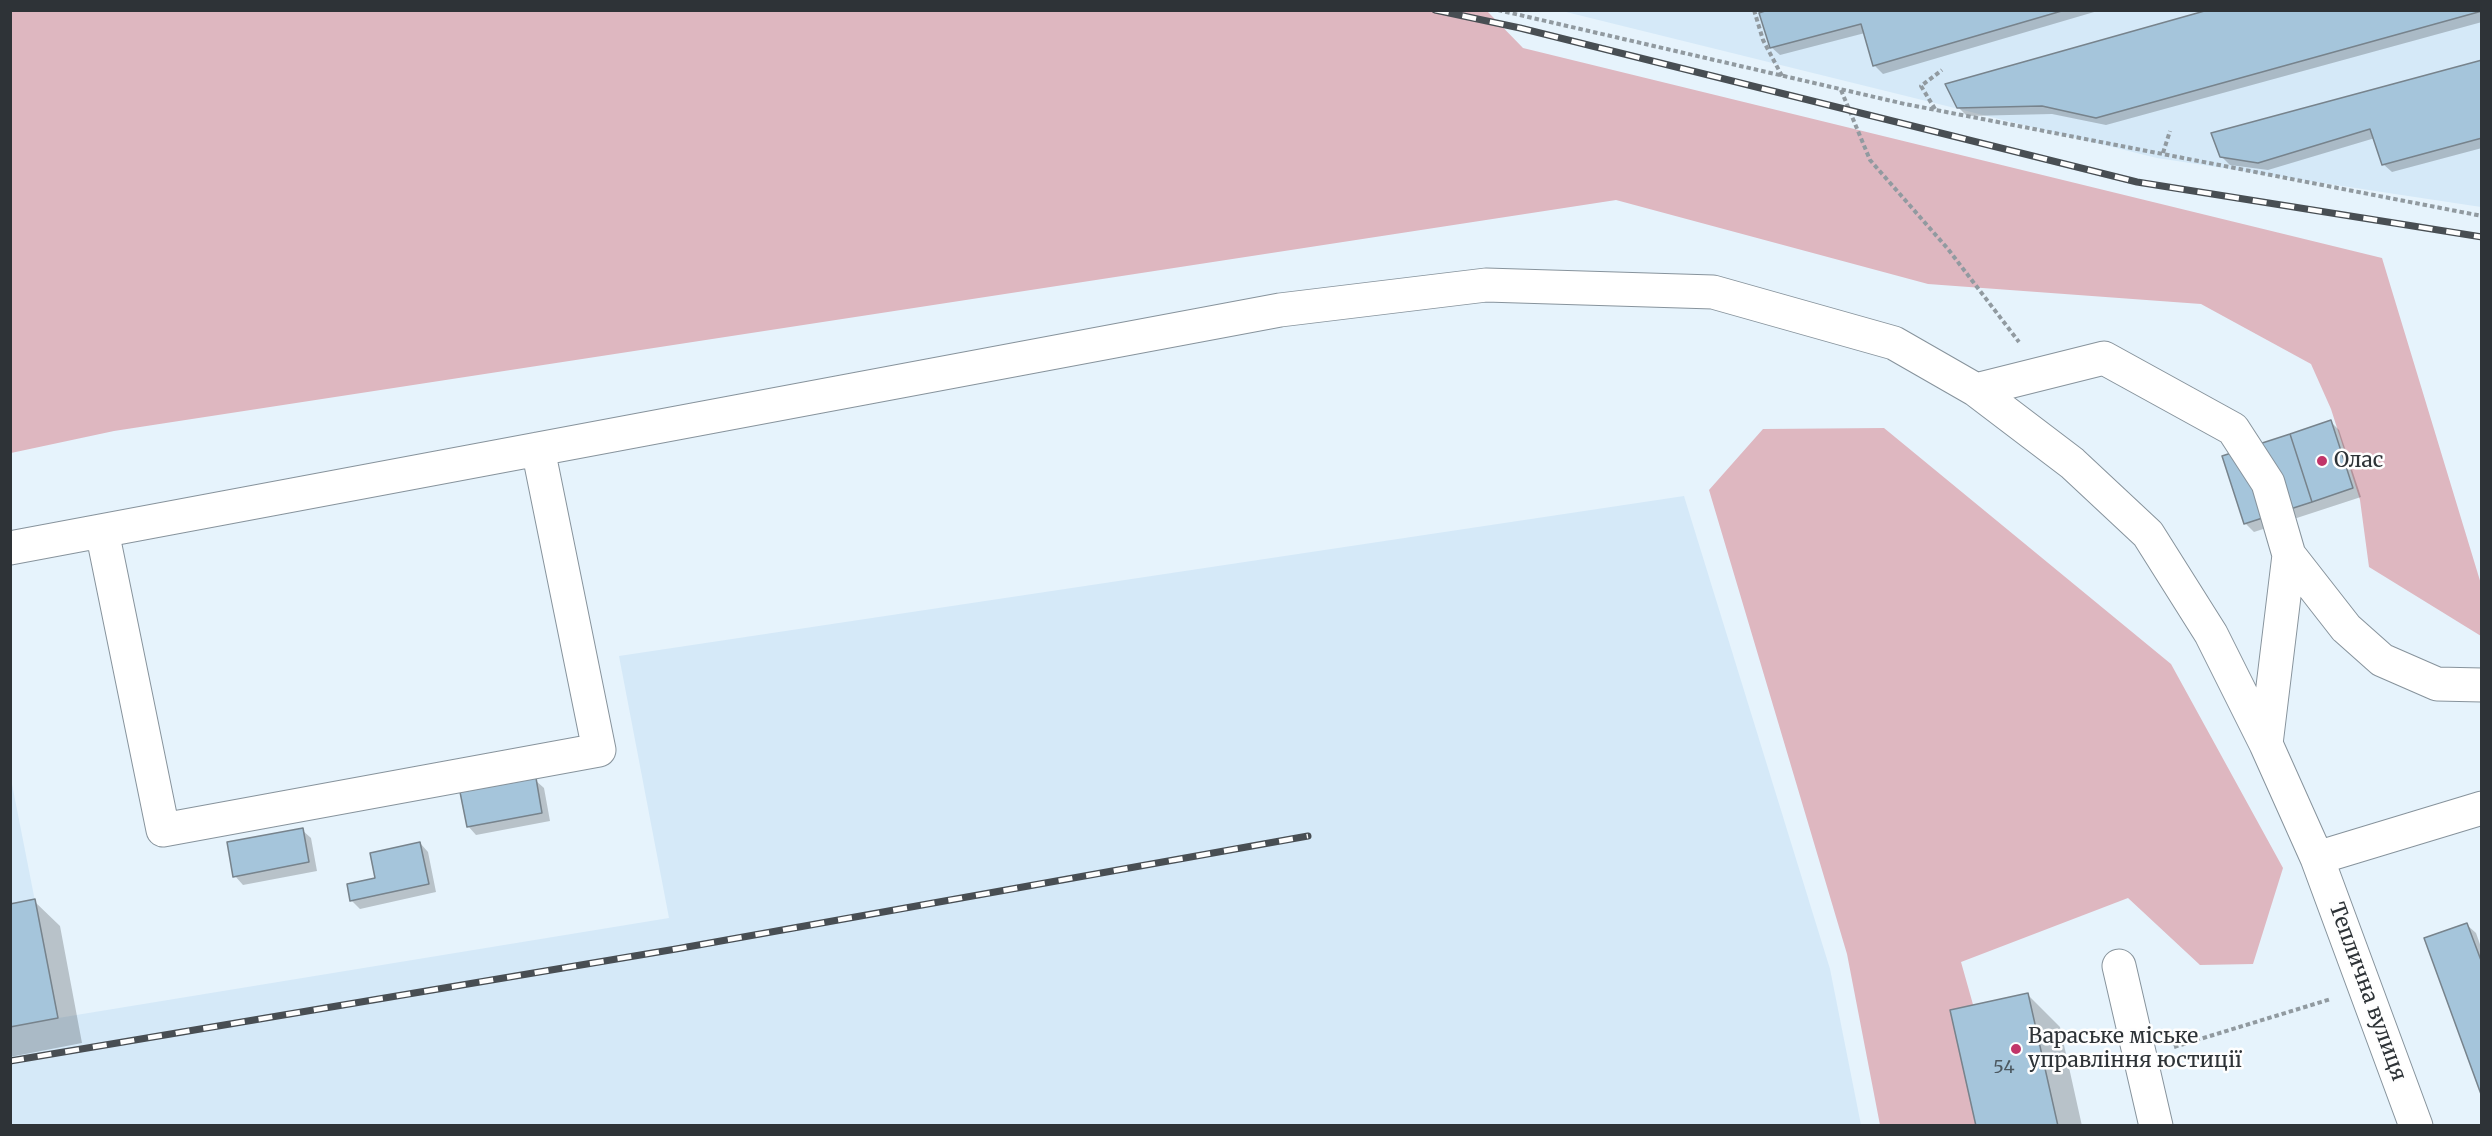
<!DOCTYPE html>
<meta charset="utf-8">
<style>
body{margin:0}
#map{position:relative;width:2492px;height:1136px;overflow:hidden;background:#e6f3fc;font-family:Merriweather,serif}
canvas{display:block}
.frame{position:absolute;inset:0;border:12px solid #2e3337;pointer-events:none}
</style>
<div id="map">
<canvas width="2492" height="1136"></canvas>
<div class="frame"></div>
</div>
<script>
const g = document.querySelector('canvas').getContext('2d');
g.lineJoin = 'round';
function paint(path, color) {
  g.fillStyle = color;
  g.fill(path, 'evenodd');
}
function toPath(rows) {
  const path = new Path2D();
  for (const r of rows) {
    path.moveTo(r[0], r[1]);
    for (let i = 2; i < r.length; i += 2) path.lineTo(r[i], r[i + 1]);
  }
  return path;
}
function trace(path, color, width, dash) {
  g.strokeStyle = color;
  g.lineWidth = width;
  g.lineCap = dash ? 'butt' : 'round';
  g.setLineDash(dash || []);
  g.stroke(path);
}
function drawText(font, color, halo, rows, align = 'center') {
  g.font = font + ' Merriweather,serif';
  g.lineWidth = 5;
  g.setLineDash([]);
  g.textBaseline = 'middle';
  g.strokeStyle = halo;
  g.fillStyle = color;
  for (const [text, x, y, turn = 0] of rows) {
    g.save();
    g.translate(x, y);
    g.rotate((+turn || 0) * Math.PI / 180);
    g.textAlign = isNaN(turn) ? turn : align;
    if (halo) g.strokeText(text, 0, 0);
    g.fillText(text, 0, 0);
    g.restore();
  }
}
const built = toPath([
 [1562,11,2481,11,2481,207,2157,158],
 [1684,496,1830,969,1861,1125,11,1125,10,774,58,1018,669,918,619,656]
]);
const forest = toPath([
 [11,10,1487,11,1523,48,2382,258,2481,584,2481,636,2369,567,2360,500,2331,409,2311,364,2201,304,1928,284,1616,200,114,431,11,453],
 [1884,428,2171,664,2283,868,2253,964,2200,965,2128,898,1961,962,2007,1125,1880,1125,1847,954,1709,490,1763,429]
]);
const shadow = toPath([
 [1773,10,2101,10,1883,74,1875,66,1865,33,1780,55,1771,47],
 [2482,10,2482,22,2106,125,2052,114,1967,116,1958,107],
 [2482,61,2482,148,2392,172,2383,164,2375,138,2268,170,2230,165,2221,156],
 [2331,422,2339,430,2361,497,2254,532,2245,523],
 [535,780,544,788,550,821,476,835,468,826],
 [302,830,311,838,317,871,243,885,235,876],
 [420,843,428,852,436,892,360,909,351,900],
 [34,901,60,926,82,1043,10,1057,10,905],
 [2467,925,2476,933,2482,950,2482,1093],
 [2028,995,2060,1027,2082,1126,1977,1126]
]);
const building = toPath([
 [1768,10,2065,10,1873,66,1861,24,1770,48,1759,13,1768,10],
 [2208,10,2482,10,2482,11,2096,118,2042,106,1957,108,1945,84,2208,10],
 [2482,60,2482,138,2382,165,2370,129,2258,163,2220,157,2211,133,2482,60],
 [2331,420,2353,488,2312,502,2290,434,2331,420],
 [2290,434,2312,502,2244,524,2222,456,2290,434],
 [536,778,542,813,467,827,460,792,536,778],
 [303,828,309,862,233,877,227,842,303,828],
 [420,842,429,884,350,901,347,884,375,878,370,853,420,842],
 [35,899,58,1018,10,1027,10,904,35,899],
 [2467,923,2482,963,2482,1097,2424,938,2467,923],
 [2028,993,2058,1126,1976,1126,1950,1010,2028,993]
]);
const path = toPath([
 [1498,10,1905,104,2482,216],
 [1754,10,1763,40,1782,76],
 [1841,90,1870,160,1948,249,2019,342],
 [1935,109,1921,86,1942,70],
 [2163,153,2170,131],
 [2174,1047,2331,999]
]);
const minor = toPath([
 [1976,390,2104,358,2233,429,2268,483,2289,555,2266,744],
 [102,531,163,830,599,750,538,449],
 [10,548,1280,310,1486,285,1713,292,1894,343,1976,390,2072,463,2148,534,2211,634,2266,744,2317,858,2416,1126],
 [2289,555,2346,628,2382,660,2437,684,2482,685],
 [2317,858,2482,808],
 [2119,966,2156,1126]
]);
const rail = toPath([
 [1435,10,1520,28,2137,182,2482,237],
 [10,1061,676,949,1308,836]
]);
const markers = [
 [2322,461,6,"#c13569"],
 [2016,1049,6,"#c13569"]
];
const numberNames = [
 ["54",2004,1068]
];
const poiNames = [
 ["Олас",2334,461],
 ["Вараське міське",2028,1037],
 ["управління юстиції",2028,1061]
];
const streetNames = [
 ["Теплична вулиця",2367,992,70]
];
paint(built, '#d5e9f8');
paint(forest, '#deb7c0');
paint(shadow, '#0003');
paint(building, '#a5c5db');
trace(building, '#77838c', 1.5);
trace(minor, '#87939c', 35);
trace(path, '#919aa0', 4, [4.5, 3]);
trace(minor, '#fff', 33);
trace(rail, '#484e53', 7);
trace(rail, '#fefefe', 4.5, [14]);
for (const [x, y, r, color] of markers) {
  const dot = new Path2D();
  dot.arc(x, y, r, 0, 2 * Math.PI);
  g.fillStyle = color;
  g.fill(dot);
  trace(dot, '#fefefe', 2);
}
drawText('18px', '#4c5860', null, numberNames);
drawText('21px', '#2e3337', '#fefefe', poiNames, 'left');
drawText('21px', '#2e3337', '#fefefe', streetNames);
</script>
